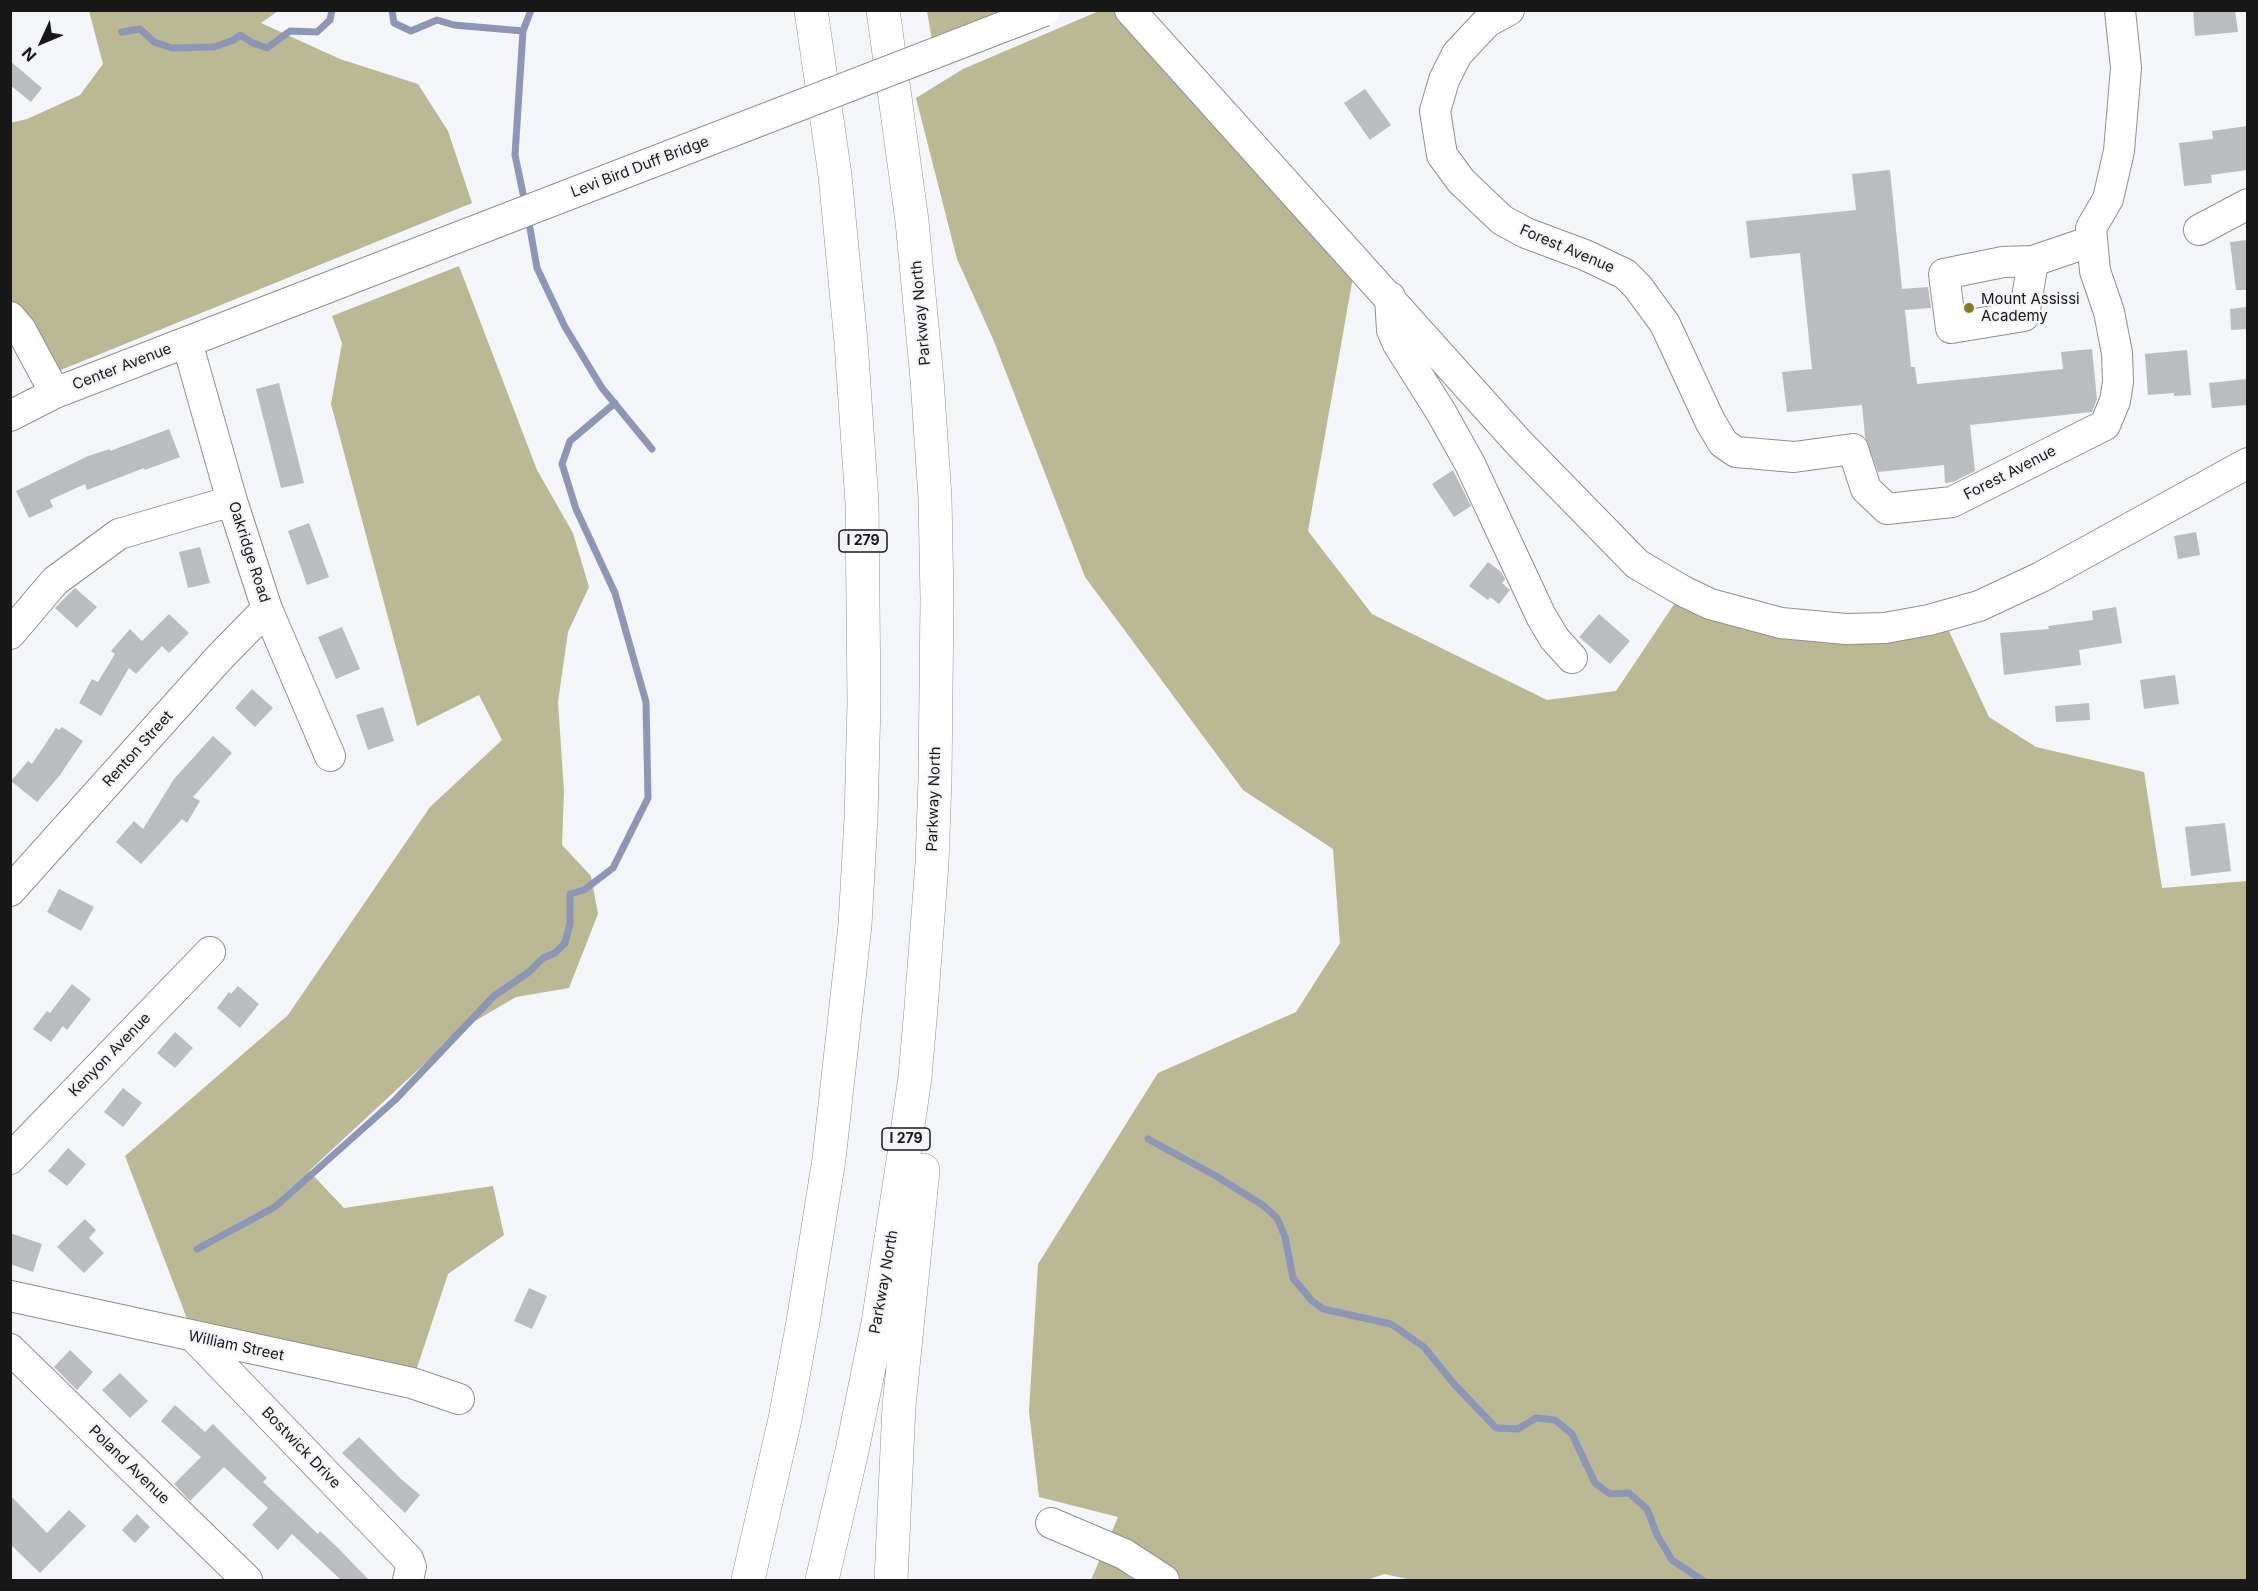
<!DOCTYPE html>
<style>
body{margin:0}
#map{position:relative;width:2258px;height:1591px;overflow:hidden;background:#f4f5f8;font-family:Inter,sans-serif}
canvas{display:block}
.frame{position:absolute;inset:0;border:12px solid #181819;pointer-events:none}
.north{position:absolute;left:12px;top:12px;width:60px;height:60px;-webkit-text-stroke:4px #f4f5f8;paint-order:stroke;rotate:226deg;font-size:16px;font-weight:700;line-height:24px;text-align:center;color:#181819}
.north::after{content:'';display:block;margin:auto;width:21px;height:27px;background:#181819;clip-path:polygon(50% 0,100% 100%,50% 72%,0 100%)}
</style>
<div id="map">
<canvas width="2258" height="1591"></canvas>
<div class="frame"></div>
<div class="north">N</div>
</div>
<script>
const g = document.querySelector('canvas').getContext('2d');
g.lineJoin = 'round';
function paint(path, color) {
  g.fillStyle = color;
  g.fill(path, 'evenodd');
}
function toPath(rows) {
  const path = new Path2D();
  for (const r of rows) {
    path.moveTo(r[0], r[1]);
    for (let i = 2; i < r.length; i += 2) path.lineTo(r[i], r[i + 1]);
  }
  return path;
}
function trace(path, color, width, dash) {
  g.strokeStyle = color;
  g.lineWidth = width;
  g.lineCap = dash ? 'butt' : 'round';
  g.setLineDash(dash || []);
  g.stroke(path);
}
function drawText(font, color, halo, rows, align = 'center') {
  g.font = font + ' Inter,sans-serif';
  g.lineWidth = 4.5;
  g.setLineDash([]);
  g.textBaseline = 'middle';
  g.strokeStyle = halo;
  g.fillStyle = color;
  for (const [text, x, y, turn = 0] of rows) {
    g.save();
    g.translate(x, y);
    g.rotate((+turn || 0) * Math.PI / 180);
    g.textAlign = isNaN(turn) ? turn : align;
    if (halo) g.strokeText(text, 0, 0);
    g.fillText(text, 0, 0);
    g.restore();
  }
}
const forest = toPath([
 [1044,10,934,53,927,11],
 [89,11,278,11,261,23,340,59,418,84,448,131,472,203,46,376,11,317,10,123,27,119,80,95,103,64],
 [1099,11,1130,11,1356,260,1308,531,1372,614,1547,700,1616,691,1683,591,1710,604,1948,629,1989,717,2036,747,2144,772,2162,888,2247,881,2247,1580,1412,1580,1384,1574,1367,1580,1091,1580,1118,1517,1039,1497,1029,1411,1038,1264,1158,1073,1296,1012,1340,943,1333,849,1243,790,1085,577,993,339,957,259,916,98,963,69],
 [459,266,537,470,573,533,589,587,568,632,558,702,564,791,562,845,591,876,598,914,569,988,516,997,463,1028,309,1171,344,1208,493,1186,504,1235,448,1274,412,1383,194,1337,125,1156,288,1015,430,807,502,740,479,695,417,726,331,404,342,343,332,316]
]);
const stream = toPath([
 [392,10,394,23,411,31,437,20,454,25,523,31],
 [122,32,140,29,154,42,172,48,214,47,234,40,240,35,253,43,267,48,290,31,317,32,330,20,332,10],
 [525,203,515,155,523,31,531,10],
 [528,217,537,268,565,327,602,388,652,449],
 [1148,1139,1216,1176,1264,1206,1277,1218,1285,1237,1293,1278,1311,1300,1323,1309,1391,1324,1424,1347,1454,1384,1496,1428,1518,1429,1536,1418,1555,1420,1572,1434,1595,1483,1610,1494,1629,1493,1647,1509,1657,1535,1672,1560,1702,1580],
 [197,1249,275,1207,395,1100,494,996,529,972,543,958,555,953,565,943,570,924,570,894,584,890,613,868,648,798,646,702,615,593,576,509,562,464,570,441,615,403]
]);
const building = toPath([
 [2193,10,2235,10,2238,32,2195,36],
 [10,61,42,88,31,102,10,85],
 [1365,89,1391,125,1370,140,1344,103],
 [2247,126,2247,170,2211,175,2212,183,2184,186,2179,143,2213,139,2212,131],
 [1890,170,1902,289,1928,287,1931,308,1905,310,1911,367,1915,367,1917,384,2063,369,2061,352,2092,349,2097,399,2092,412,1970,425,1975,471,1953,482,1945,483,1944,465,1878,472,1865,437,1862,405,1787,412,1782,372,1812,369,1800,253,1750,258,1746,221,1856,210,1852,174],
 [2247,240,2247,290,2236,290,2230,242],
 [2247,307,2247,329,2231,330,2230,309],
 [2187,350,2191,395,2174,396,2174,393,2148,395,2145,354],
 [2247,379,2247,405,2212,408,2209,383],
 [279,383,304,483,281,488,256,389],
 [169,429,180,457,145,470,144,468,87,490,85,484,50,500,53,507,29,518,16,491,88,456,110,449,110,451],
 [1453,470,1471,506,1454,517,1432,484],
 [309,523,329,577,307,585,288,531],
 [2196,532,2200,555,2178,559,2174,536],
 [200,547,210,583,188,588,179,552],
 [1488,562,1501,572,1505,579,1502,583,1510,590,1499,604,1490,597,1488,600,1469,586],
 [75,588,97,607,77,628,55,608],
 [2116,607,2122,643,2079,650,2081,665,2004,675,2000,633,2049,629,2048,626,2093,620,2092,611],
 [169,614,189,633,169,653,162,646,136,674,129,668,101,716,79,703,92,679,98,682,115,654,111,651,130,629,142,641],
 [1599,614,1630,641,1610,664,1579,637],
 [342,627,360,669,336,679,318,637],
 [2175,675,2179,704,2144,709,2140,680],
 [252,689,273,708,255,727,235,708],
 [2089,703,2090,720,2056,722,2055,706],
 [383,707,394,741,368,750,356,715],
 [62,727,83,741,60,775,37,802,11,781,28,761,32,764,56,728,59,730],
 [213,736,232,753,193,797,200,801,187,823,182,819,141,864,116,842,134,821,143,829,174,779],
 [2225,823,2231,871,2191,876,2185,827],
 [59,889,94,907,81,931,47,912],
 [72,984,91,999,67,1030,63,1026,51,1042,33,1029,47,1011,50,1013],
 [238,986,259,1004,240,1028,217,1008,229,992,231,994],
 [175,1032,193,1048,175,1068,157,1053],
 [123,1088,142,1103,123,1127,104,1112],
 [68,1148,86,1164,67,1186,48,1171],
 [85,1219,96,1230,89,1238,104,1253,84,1273,57,1247],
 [10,1233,42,1244,33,1272,10,1264],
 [529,1288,547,1296,532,1329,514,1321],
 [70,1350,93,1372,77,1390,54,1367],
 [120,1373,148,1401,130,1418,102,1390],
 [175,1405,205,1432,213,1424,267,1478,263,1482,318,1534,320,1531,337,1547,370,1581,342,1581,292,1534,278,1550,252,1525,268,1508,224,1467,190,1501,174,1484,201,1457,161,1421],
 [359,1437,400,1478,420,1495,405,1513,342,1453],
 [10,1495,47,1533,69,1510,86,1526,40,1573,10,1544],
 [137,1514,150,1527,135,1543,122,1530]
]);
const minor = toPath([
 [1130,10,1518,442,1637,564,1683,591,1710,604,1781,623,1846,629,1885,628,1929,620,1979,606,2041,577,2248,463],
 [1509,10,1487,22,1457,54,1444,80,1435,111,1442,155,1461,181,1502,220,1526,233,1585,255,1625,274,1638,287,1665,324,1710,421,1723,443,1736,452,1794,457,1853,449,1866,489,1887,509,1952,502,2105,425,2115,401,2118,382,2117,353,2109,312,2095,271,2091,228,2108,199,2119,151,2126,68,2120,10],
 [2199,230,2248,204],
 [2033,261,2003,262,1944,274,1951,328,2024,316,2033,261,2092,241],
 [1390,297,1392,330,1398,344,1441,412,1470,464,1541,616,1554,638,1572,658],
 [10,317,21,330,55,393],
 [187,342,232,501,267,609,330,756],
 [10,416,55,393,236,323],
 [10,634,55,581,119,534,232,501],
 [10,891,220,657,267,609],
 [10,1159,210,952],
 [10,1296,412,1383,459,1399],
 [194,1337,408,1559,411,1567,408,1580],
 [10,1349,247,1580],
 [1051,1523,1124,1554,1164,1580]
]);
const highway = toPath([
 [748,1580,785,1419,803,1322,829,1159,855,925,861,818,864,703,862,503,851,342,835,175,811,10],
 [822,1580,852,1451,878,1323,903,1161,915,1077,921,1008,932,863,935,779,937,599,935,498,927,379,912,221,883,10],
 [891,1580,899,1406,923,1170]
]);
const minorBridge = toPath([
 [236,323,1044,11]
]);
const markers = [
 [1969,308,6,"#837d24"]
];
const shields = [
 [863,541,48],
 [906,1139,48]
];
const shieldNames = [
 ["I 279",863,541],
 ["I 279",906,1139]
];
const streetNames = [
 ["Levi Bird Duff Bridge",640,167,-21],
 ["Forest Avenue",1567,249,23],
 ["Parkway North",921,313,-95],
 ["Center Avenue",122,367,-21],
 ["Forest Avenue",2010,473,-27],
 ["Oakridge Road",249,552,72],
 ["Renton Street",138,749,-48],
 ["Parkway North",934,799,-88],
 ["Kenyon Avenue",110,1055,-46],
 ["Parkway North",884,1282,-80],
 ["William Street",236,1346,12],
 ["Bostwick Drive",301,1448,46],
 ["Poland Avenue",129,1465,44]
];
const poiNames = [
 ["Mount Assissi",1981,299],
 ["Academy",1981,316]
];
paint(forest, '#bab993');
trace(stream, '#8e96b8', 7);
paint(building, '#bbbcbf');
trace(minor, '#8f8f92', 32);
trace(highway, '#8f8f92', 34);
trace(minor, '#fff', 30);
trace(highway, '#fff', 33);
trace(minorBridge, '#8f8f92', 32, []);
trace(minorBridge, '#fff', 30);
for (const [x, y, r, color] of markers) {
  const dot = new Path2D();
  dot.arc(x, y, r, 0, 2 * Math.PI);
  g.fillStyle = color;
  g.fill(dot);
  trace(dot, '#f4f5f8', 2);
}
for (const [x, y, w] of shields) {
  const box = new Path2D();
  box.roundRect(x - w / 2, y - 11, w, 22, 4.5);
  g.fillStyle = '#f4f5f8';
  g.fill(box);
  trace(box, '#181819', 1.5);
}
drawText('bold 14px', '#181819', null, shieldNames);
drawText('15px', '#181819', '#f4f5f8', streetNames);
drawText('15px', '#181819', '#f4f5f8', poiNames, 'left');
</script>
